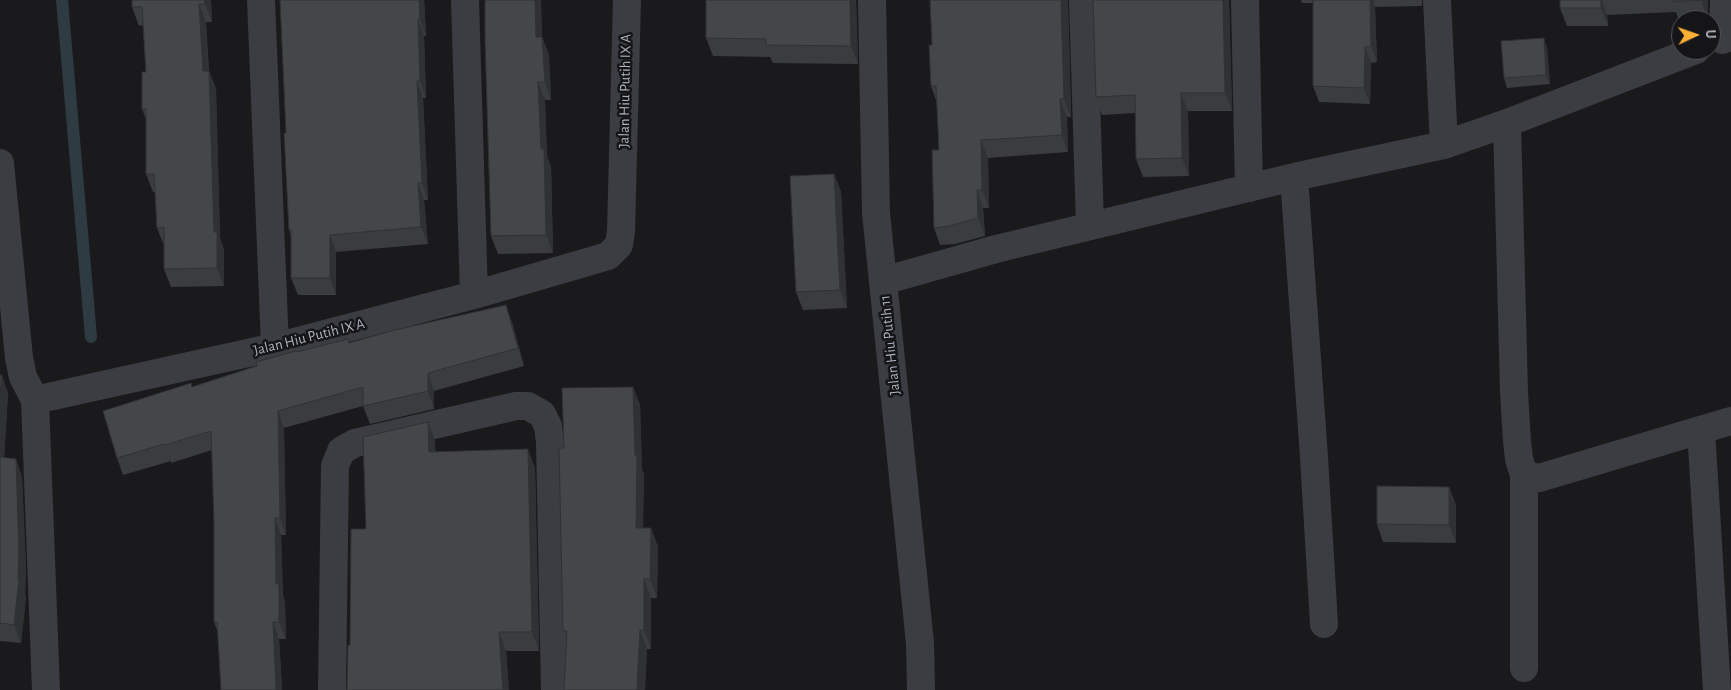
<!DOCTYPE html>
<style>
body{margin:0}
#map{position:relative;width:1731px;height:690px;overflow:hidden;background:#1a1a1d;font-family:"Alegreya Sans",sans-serif}
canvas{display:block}
.north{position:absolute;left:1671px;top:10px;width:50px;height:50px;box-sizing:border-box;background:#151518;border:1px solid #52545a;border-radius:50%;rotate:87deg;font-size:14px;font-weight:700;line-height:20px;text-align:center;color:#adb2bd}
.north::after{content:'';display:block;margin:auto;width:18px;height:22px;background:#fab035;clip-path:polygon(50% 0,100% 100%,50% 72%,0 100%)}
</style>
<div id="map">
<canvas width="1731" height="690"></canvas>
<div class="north">U</div>
</div>
<script>
const g = document.querySelector('canvas').getContext('2d');
g.lineJoin = 'round';
function toPath(rows) {
  const path = new Path2D();
  for (const r of rows) {
    path.moveTo(r[0], r[1]);
    for (let i = 2; i < r.length; i += 2) path.lineTo(r[i], r[i + 1]);
  }
  return path;
}
function trace(path, color, width, dash) {
  g.strokeStyle = color;
  g.lineWidth = width;
  g.lineCap = dash ? 'butt' : 'round';
  g.setLineDash(dash || []);
  g.stroke(path);
}
function paint(path, color) {
  g.fillStyle = color;
  g.fill(path, 'evenodd');
}
function drawText(font, color, halo, rows, align = 'center') {
  g.font = font + ' "Alegreya Sans",sans-serif';
  g.lineWidth = 5;
  g.setLineDash([]);
  g.textBaseline = 'middle';
  g.strokeStyle = halo;
  g.fillStyle = color;
  for (const [text, x, y, turn = 0] of rows) {
    g.save();
    g.translate(x, y);
    g.rotate((+turn || 0) * Math.PI / 180);
    g.textAlign = isNaN(turn) ? turn : align;
    if (halo) g.strokeText(text, 0, 0);
    g.fillText(text, 0, 0);
    g.restore();
  }
}
const stream = toPath([
 [62,0,91,337]
]);
const minor = toPath([
 [261,0,275,347],
 [465,0,474,295],
 [872,0,876,213,920,643,921,690],
 [1083,0,1090,226],
 [1245,0,1249,188],
 [1437,0,1444,145],
 [1723,40,1724,0],
 [1507,123,1514,392,1517,441,1519,459,1524,475,1539,478,1731,421],
 [0,163,19,358,23,377,35,400],
 [1294,177,1314,457,1324,624],
 [883,281,996,249,1294,177,1444,145,1507,123,1696,50],
 [1701,430,1717,690],
 [1524,475,1524,668],
 [46,690,35,400,275,347,474,295,608,256,619,245,621,231,627,0],
 [332,690,335,466,341,451,355,443,516,406,528,406,542,414,548,426,550,442,555,690]
]);
const wall = toPath([
 [211,0,212,22,206,22,209,71,216,89,220,238,224,250,224,286,171,287,164,269,164,246,157,228,155,192,153,192,146,174,146,119,142,109,146,72,143,25,139,26,132,7],
 [280,0,424,0,426,36,424,36,426,98,423,98,428,200,424,200,428,244,336,252,336,295,298,295,291,278,291,237,289,230,286,133],
 [485,0,541,0,542,37,549,55,551,100,545,100,547,156,551,167,553,253,498,254,491,236],
 [856,0,858,64,773,63,770,57,713,56,706,38],
 [1068,0,1071,117,1067,117,1068,152,988,158,989,208,983,208,985,236,955,244,940,245,934,228,939,150,937,103,931,86,932,45],
 [1229,0,1232,111,1188,111,1189,176,1143,177,1136,159,1136,113,1102,115,1096,97],
 [1301,0,1422,0,1422,6,1375,7,1377,62,1371,63,1370,104,1319,102,1313,86,1313,3,1302,3],
 [1560,0,1708,0,1708,19,1679,21,1676,12,1607,15,1608,26,1567,26,1560,8],
 [1547,48,1550,84,1507,88,1504,78],
 [834,174,841,192,847,308,803,310,796,292],
 [512,322,524,366,434,391,434,409,370,424,363,406,284,428,286,535,281,535,283,595,285,602,286,639,279,639,282,690,221,690,218,633,214,622,214,521,212,450,171,463,171,461,123,475,117,458,192,387,297,352,350,343],
 [0,375,8,393,4,458,16,459,22,477,26,570,25,594,26,597,21,643,0,641],
 [633,387,640,405,642,470,644,474,643,528,651,528,658,547,657,598,651,598,651,649,647,649,645,690,564,690,567,642,563,631,564,448],
 [435,441,435,452,535,468,539,651,506,651,509,690,347,690,350,645,366,529],
 [1449,487,1456,505,1456,543,1383,542,1377,524]
]);
const shadedWall = toPath([
 [205,0,211,0,212,22,205,4],
 [419,0,424,0,426,36,420,19],
 [535,0,541,0,542,55,536,37],
 [850,0,856,0,858,64,851,46],
 [1061,0,1068,0,1071,117,1064,99],
 [1223,0,1229,0,1232,111,1225,93],
 [1370,0,1373,0,1375,7,1377,62,1371,46],
 [1601,0,1602,0,1607,15,1608,26,1601,8],
 [1701,0,1708,0,1708,19],
 [199,4,206,22,209,86,209,71,216,89,220,238,224,250,224,286,217,268,214,232],
 [418,19,424,36,426,98,420,81],
 [542,37,549,55,551,100,545,82],
 [1544,38,1547,48,1550,84,1546,75],
 [1365,47,1371,63,1370,104,1364,88],
 [417,81,423,98,428,200,422,183],
 [538,82,545,100,547,156,551,167,553,253,546,235,541,149],
 [1181,93,1188,111,1189,176,1182,158],
 [1060,99,1067,117,1068,152,1062,135],
 [981,140,988,158,989,208,982,190],
 [834,174,841,192,847,308,840,290],
 [418,183,424,200,428,244,421,227],
 [977,190,983,208,985,236,978,218],
 [330,235,336,252,336,295,330,278],
 [506,305,512,322,524,366,518,348],
 [428,373,434,391,434,409,428,391],
 [2,375,8,393,3,475,0,468,0,399],
 [633,387,640,405,642,470,644,474,642,547,636,528,635,455],
 [278,411,284,428,286,535,280,518],
 [428,422,435,441,436,471,429,452],
 [528,449,535,468,539,651,532,632],
 [16,459,22,477,26,570,25,594,26,597,21,643,14,625,18,579],
 [1449,487,1456,505,1456,543,1449,525],
 [275,518,281,535,283,595,285,602,286,639,279,622,276,584],
 [651,528,658,547,657,598,650,579],
 [644,579,651,598,651,649,644,630],
 [273,622,279,639,282,690,276,690],
 [640,630,647,649,645,690,637,690],
 [499,632,506,651,509,690,503,690]
]);
const building = toPath([
 [132,0,205,0,205,4,199,4,203,71,209,71,214,232,217,232,217,268,164,269,164,227,157,228,154,174,146,174,146,109,142,109,142,72,146,72,142,7,132,7,132,0],
 [280,0,419,0,420,19,418,19,420,81,417,81,422,183,418,183,421,227,330,235,330,278,291,278,291,230,289,230,284,133,286,133,280,0],
 [485,0,535,0,536,37,542,37,545,82,538,82,541,149,544,149,546,235,491,236,485,40,485,0],
 [706,0,850,0,851,46,766,45,766,39,706,38,706,0],
 [930,0,1061,0,1064,99,1060,99,1062,135,981,140,982,190,977,190,978,218,949,226,934,228,932,150,939,150,936,86,931,86,929,45,932,45,930,0],
 [1093,0,1223,0,1225,93,1181,93,1182,158,1136,159,1135,95,1096,97,1093,0],
 [1313,0,1370,0,1371,46,1365,47,1364,88,1313,86,1313,0],
 [1560,0,1601,0,1601,8,1560,8,1560,0],
 [1672,0,1701,0,1673,2,1672,0],
 [1544,38,1546,75,1504,78,1501,41,1544,38],
 [834,174,840,290,796,292,790,176,834,174],
 [506,305,518,348,428,373,428,391,363,406,363,387,278,411,280,518,275,518,276,584,279,584,279,622,273,622,276,690,221,690,217,622,214,622,214,521,211,431,165,445,164,444,117,458,103,411,191,383,192,387,257,366,256,362,296,351,297,352,348,339,349,343,395,330,506,305],
 [0,375,2,375,0,399,0,375],
 [633,387,635,455,637,455,636,528,651,528,650,579,644,579,644,630,640,630,637,690,564,690,567,631,563,631,559,448,564,448,562,388,633,387],
 [428,422,429,452,528,449,532,632,499,632,503,690,347,690,348,645,350,645,351,529,366,529,363,437,428,422],
 [0,457,16,459,19,552,18,579,19,579,14,625,0,623,0,457],
 [1377,486,1449,487,1449,525,1377,524,1377,486]
]);
const streetNames = [
 ["Jalan Hiu Putih IX A",625,91,-89],
 ["Jalan Hiu Putih IX A",309,337,-14],
 ["Jalan Hiu Putih 11",890,345,-96]
];
trace(stream, '#2f3b42', 12);
trace(minor, '#3b3d42', 28);
paint(wall, '#3a3c40');
paint(shadedWall, '#303134');
paint(building, '#44464a');
trace(building, '#303134', 1);
drawText('15px', '#adb2bd', '#151518', streetNames);
</script>
